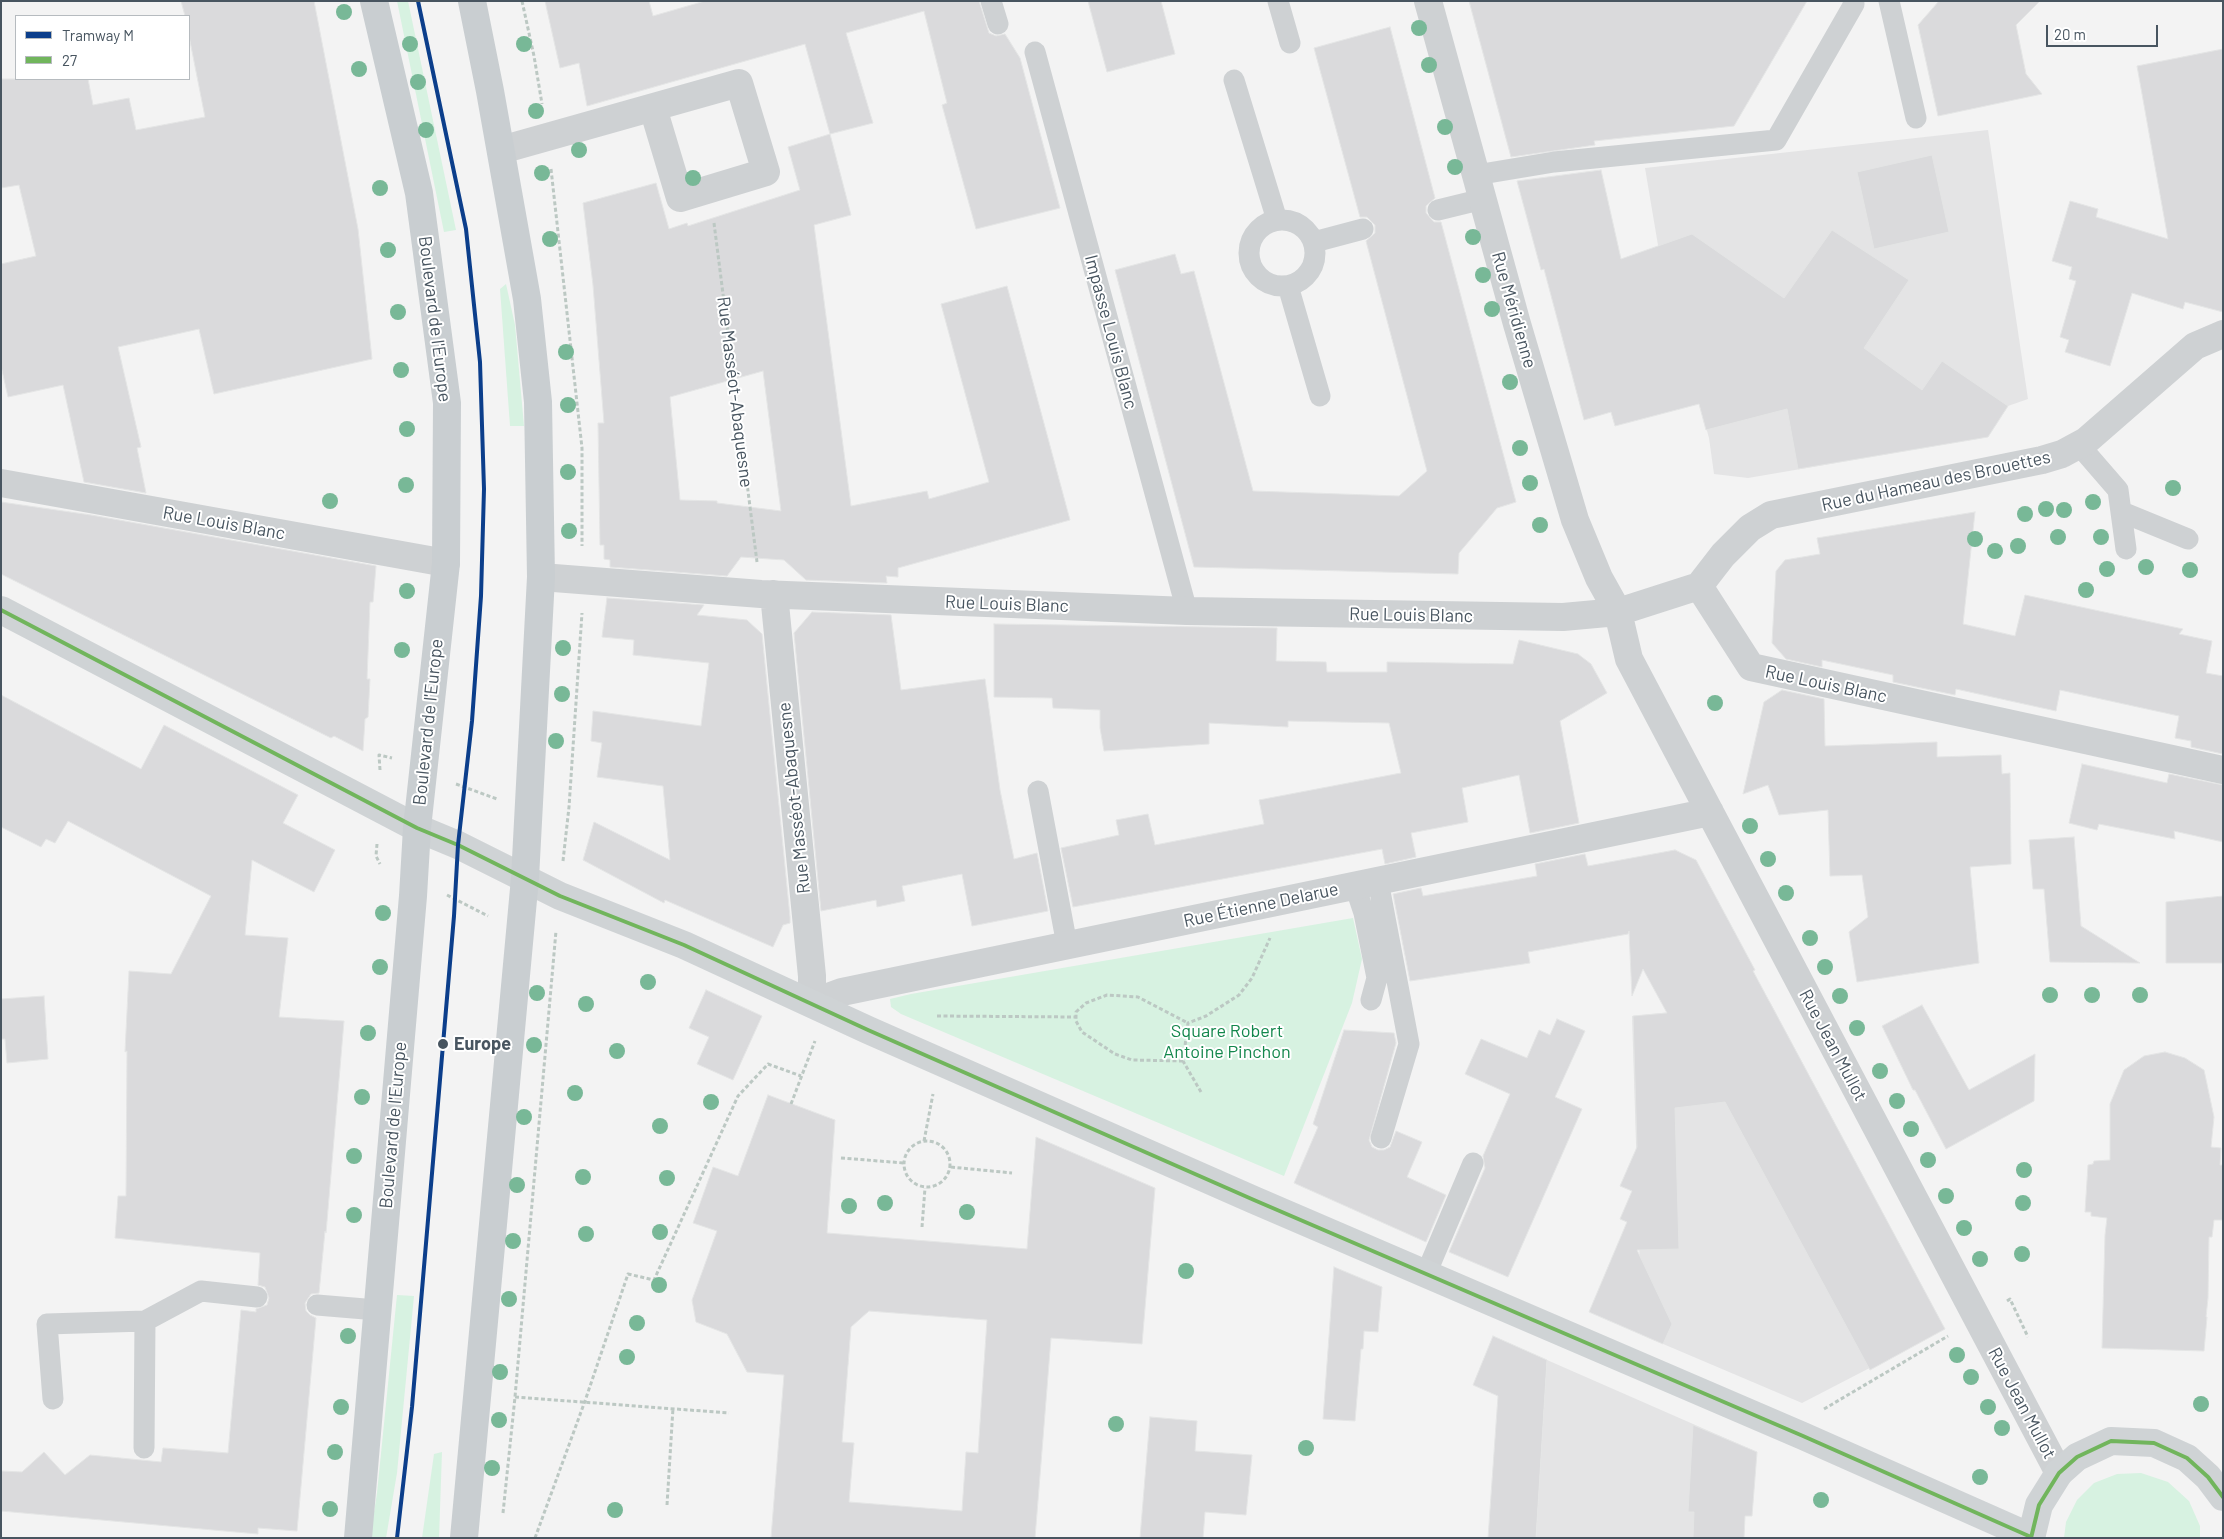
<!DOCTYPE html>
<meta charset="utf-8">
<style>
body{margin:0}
#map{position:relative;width:2224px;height:1539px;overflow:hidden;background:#f3f3f3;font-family:Barlow,sans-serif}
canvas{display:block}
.frame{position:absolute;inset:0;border:2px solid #485560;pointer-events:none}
.legend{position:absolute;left:15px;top:15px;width:175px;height:65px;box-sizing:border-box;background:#fff;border:1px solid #b6bbbf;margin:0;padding:6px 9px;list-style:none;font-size:15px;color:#485560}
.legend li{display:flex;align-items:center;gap:10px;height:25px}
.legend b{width:25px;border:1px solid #b6bbbf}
.scale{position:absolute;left:2046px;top:25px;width:112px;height:22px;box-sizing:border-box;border:2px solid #485560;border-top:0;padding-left:6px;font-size:15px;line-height:18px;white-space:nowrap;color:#485560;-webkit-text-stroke:4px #fff;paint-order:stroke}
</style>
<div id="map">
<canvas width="2224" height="1539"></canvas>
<div class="frame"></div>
<ul class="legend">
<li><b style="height:6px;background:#0b3e8b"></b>Tramway M</li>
<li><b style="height:6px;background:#71b55c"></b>27</li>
</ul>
<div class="scale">20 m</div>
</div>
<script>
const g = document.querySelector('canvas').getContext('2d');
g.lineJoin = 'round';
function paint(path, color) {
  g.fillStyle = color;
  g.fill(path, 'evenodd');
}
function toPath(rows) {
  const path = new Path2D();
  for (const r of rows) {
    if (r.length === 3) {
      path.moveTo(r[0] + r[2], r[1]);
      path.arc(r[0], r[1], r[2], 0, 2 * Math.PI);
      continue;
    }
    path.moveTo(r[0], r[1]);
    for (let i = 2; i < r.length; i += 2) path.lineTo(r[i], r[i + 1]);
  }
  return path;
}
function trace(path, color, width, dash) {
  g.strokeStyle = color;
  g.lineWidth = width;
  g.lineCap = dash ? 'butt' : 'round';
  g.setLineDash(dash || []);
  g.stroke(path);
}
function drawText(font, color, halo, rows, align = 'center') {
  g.font = font + ' Barlow,sans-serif';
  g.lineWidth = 4;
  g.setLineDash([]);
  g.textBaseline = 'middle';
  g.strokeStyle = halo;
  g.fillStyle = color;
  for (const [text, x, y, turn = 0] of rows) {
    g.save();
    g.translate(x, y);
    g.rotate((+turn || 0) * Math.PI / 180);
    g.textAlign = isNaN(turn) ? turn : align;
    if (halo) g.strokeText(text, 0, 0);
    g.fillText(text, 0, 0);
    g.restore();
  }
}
const education = toPath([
 [1988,130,2028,399,2008,406,1988,437,1748,478,1714,474,1709,438,1660,257,1645,168],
 [1770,1002,1945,1329,1802,1403,1642,1335,1632,1016],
 [1547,1360,1757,1452,1752,1516,1745,1516,1744,1538,1536,1538]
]);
const green = toPath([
 [397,1,408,1,456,230,444,232],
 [506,284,515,325,524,426,510,426,500,289],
 [1353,918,1362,959,1352,1003,1284,1176,901,1014,891,1007,890,999,911,994],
 [397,1295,414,1296,397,1473,386,1538,370,1538,377,1493],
 [442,1452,439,1538,422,1538,434,1454],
 [2141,1473,2168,1482,2189,1501,2200,1526,2200,1538,2064,1538,2066,1522,2077,1500,2094,1483,2117,1474]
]);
const building = toPath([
 [181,1,314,1,358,229,372,359,214,394,199,329,118,347,141,447,137,448,146,493,84,482,63,385,8,397,1,366,1,264,36,256,19,185,1,188,1,79,88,79,93,105,129,98,136,130,205,117,189,36,189,16,185,16,181,1],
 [545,1,649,1,653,16,705,1,979,1,989,33,996,36,1005,34,1020,58,1060,208,976,229,942,105,947,103,924,11,846,33,873,123,830,134,851,215,814,225,851,506,927,491,929,499,989,482,941,304,1007,286,1070,520,898,568,898,577,886,576,887,583,806,580,784,560,741,557,727,576,610,567,610,560,604,559,604,545,600,545,598,423,604,423,593,285,583,203,656,183,669,229,687,223,688,226,800,190,788,147,830,134,805,44,587,106,579,63,560,68,545,1],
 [763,371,781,511,717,503,717,501,680,500,670,397,763,371],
 [1088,1,1161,1,1175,54,1107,72,1088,1],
 [1469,1,1807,1,1734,126,1594,141,1595,145,1511,157,1469,1],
 [1939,1,2040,1,2016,25,2026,74,2042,94,1938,116,1918,25,1939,1],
 [1390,27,1435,198,1426,206,1426,213,1434,222,1441,222,1516,502,1497,508,1459,553,1458,574,1194,567,1115,270,1175,254,1181,274,1194,271,1253,491,1399,496,1427,471,1366,241,1375,233,1375,225,1367,217,1360,217,1314,48,1390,27],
 [2223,49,2223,312,2185,302,2183,309,2132,293,2110,366,2065,352,2069,340,2060,337,2076,281,2069,279,2072,267,2052,261,2070,201,2098,209,2096,217,2168,239,2137,66,2223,49],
 [1932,155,1949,232,1874,249,1857,172,1932,155],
 [1601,170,1621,259,1692,234,1784,298,1832,230,1909,280,1864,348,1922,390,1942,361,2008,406,1988,437,1798,469,1787,409,1706,430,1699,404,1615,426,1611,412,1584,420,1544,269,1541,270,1517,181,1601,170],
 [1,502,91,515,376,566,373,602,370,602,367,679,370,679,368,717,365,719,363,751,334,736,331,738,1,574,1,502],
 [1975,512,1963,624,2015,636,2025,595,2183,629,2179,634,2212,641,2206,673,2223,676,2223,754,2191,747,2191,741,2175,738,2179,716,2060,690,2056,711,1956,689,1955,695,1893,682,1893,675,1822,660,1822,667,1786,659,1772,643,1776,571,1785,560,1820,554,1817,538,1975,512],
 [607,598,704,605,697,615,747,620,762,634,790,917,790,923,783,925,773,947,665,900,664,903,583,860,594,822,670,860,663,786,597,777,602,743,591,741,593,711,701,726,709,663,633,655,634,640,602,637,607,598],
 [812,612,891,615,901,690,985,679,1000,790,1014,859,1037,853,1048,911,972,926,962,874,902,886,905,901,877,907,876,900,821,911,794,633,812,612],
 [994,624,1277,628,1276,661,1326,662,1327,672,1387,672,1387,662,1513,664,1519,640,1578,654,1591,664,1607,693,1560,721,1579,823,1530,833,1519,775,1462,788,1468,822,1411,833,1416,857,1385,864,1382,849,1073,907,1061,848,1119,835,1116,820,1148,814,1155,845,1264,824,1259,800,1401,773,1389,723,1288,721,1288,727,1209,723,1209,744,1104,751,1100,728,1100,710,1053,708,1052,698,994,697,994,624],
 [1782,690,1824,699,1825,746,1937,742,1937,757,2001,755,2002,774,2010,773,2011,864,1970,867,1979,963,1857,982,1849,932,1868,917,1862,875,1830,876,1828,810,1779,815,1768,785,1743,794,1764,702,1782,690],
 [1,695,141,769,164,725,298,795,283,823,335,850,314,892,252,860,245,935,288,938,279,1017,344,1021,326,1233,325,1231,319,1293,311,1294,305,1303,306,1311,310,1315,316,1318,297,1531,258,1528,258,1534,1,1511,1,1471,22,1472,44,1452,65,1475,90,1455,161,1462,163,1448,228,1453,241,1310,256,1312,256,1309,267,1305,269,1298,265,1287,258,1285,260,1253,115,1238,118,1196,126,1196,127,1051,125,1052,129,971,171,974,211,896,68,821,55,843,46,839,41,847,1,827,1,695],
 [2082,764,2167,783,2169,774,2223,785,2223,842,2174,831,2175,839,2099,824,2097,830,2069,823,2082,764],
 [2074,837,2081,926,2140,963,2050,962,2044,889,2033,889,2029,840,2074,837],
 [1675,850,1696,860,1755,970,1753,971,1945,1329,1870,1370,1725,1102,1675,1108,1679,1249,1637,1250,1672,1324,1663,1344,1589,1312,1627,1222,1620,1219,1632,1191,1620,1186,1637,1147,1633,1016,1667,1013,1643,969,1632,996,1629,931,1628,934,1528,952,1530,963,1410,981,1393,894,1421,888,1423,896,1537,876,1535,864,1585,854,1588,866,1675,850],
 [2223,896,2223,963,2166,963,2166,902,2223,896],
 [706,990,762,1016,733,1080,697,1064,709,1037,689,1028,706,990],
 [44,996,48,1059,7,1063,5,1039,1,1039,1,999,44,996],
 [1922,1005,1969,1090,2035,1054,2034,1101,1946,1149,1915,1090,1913,1090,1882,1026,1922,1005],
 [1557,1019,1585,1031,1555,1097,1582,1109,1508,1277,1449,1252,1485,1168,1483,1156,1510,1094,1465,1074,1481,1039,1527,1058,1539,1030,1550,1035,1557,1019],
 [1344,1030,1394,1033,1396,1043,1369,1140,1372,1147,1378,1150,1384,1150,1390,1147,1396,1131,1422,1142,1407,1177,1446,1195,1426,1242,1294,1183,1318,1127,1313,1124,1344,1030],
 [2165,1052,2185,1058,2204,1070,2214,1117,2211,1147,2221,1148,2220,1165,2223,1165,2223,1220,2214,1220,2212,1237,2209,1237,2208,1298,2206,1317,2207,1317,2204,1351,2102,1348,2105,1235,2107,1218,2091,1216,2091,1212,2085,1212,2088,1165,2093,1164,2094,1161,2110,1160,2110,1104,2124,1070,2144,1056,2165,1052],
 [768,1095,835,1120,827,1233,1027,1249,1036,1137,1155,1188,1142,1344,1051,1338,1035,1538,771,1538,784,1375,747,1372,727,1334,696,1322,692,1300,717,1231,693,1223,713,1167,738,1176,768,1095],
 [869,1311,987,1320,978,1453,966,1452,962,1511,849,1502,854,1443,842,1442,851,1327,869,1311],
 [1334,1267,1382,1287,1378,1332,1364,1331,1363,1349,1361,1349,1355,1421,1323,1419,1334,1267],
 [1493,1336,1547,1360,1536,1538,1488,1538,1498,1396,1473,1385,1493,1336],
 [1150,1417,1197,1421,1195,1451,1252,1455,1246,1515,1205,1512,1203,1538,1140,1538,1150,1417],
 [1693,1425,1757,1452,1752,1516,1745,1516,1744,1538,1693,1538,1694,1512,1688,1512,1693,1425]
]);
const path = toPath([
 [522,1,534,56,542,104],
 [551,169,582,448,582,546],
 [714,223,757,562],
 [380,770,379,755,392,758],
 [456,784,497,799],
 [377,844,376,856,380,864],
 [563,861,569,807,582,613],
 [447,895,488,916],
 [937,1016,1076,1017],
 [1183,1061,1132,1060,1115,1054,1082,1032,1076,1021,1076,1012,1086,1003,1107,995,1138,997,1188,1023],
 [1201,1092,1183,1061,1188,1023,1206,1016,1239,995,1252,978,1270,938],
 [791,1104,815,1041],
 [927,1164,23],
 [924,1141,933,1094],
 [841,1158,904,1163],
 [951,1167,1012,1173],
 [922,1227,925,1188],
 [2007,1301,2010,1299,2028,1337],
 [515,1397,729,1413],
 [1824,1409,1948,1336],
 [667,1505,673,1408],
 [503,1513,515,1397,556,931],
 [535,1538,585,1401,628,1274,654,1280,738,1096,768,1064,801,1076]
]);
const lane = toPath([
 [991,1,998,24],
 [1278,1,1290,43],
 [1889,1,1916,118],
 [1035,52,1187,611],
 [1234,80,1277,220],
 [1476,175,1554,162,1776,140,1854,4,1853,1],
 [1438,210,1483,199],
 [1282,253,33],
 [1314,242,1363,229],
 [1288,286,1320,396],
 [2079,445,2118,490,2126,549],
 [2122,512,2188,539],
 [1038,791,1067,945],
 [1378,881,1409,1044,1381,1138],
 [1355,886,1364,913,1377,978,1371,1000],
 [1426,1274,1473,1163],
 [317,1305,377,1310],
 [53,1399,47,1324,145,1321],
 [144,1448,145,1321,201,1291,257,1297]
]);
const street = toPath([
 [1428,1,1517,324,1575,520,1599,578,1618,612,1629,659,2059,1473],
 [501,150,739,83,766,172,680,198,653,108],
 [1,483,446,563],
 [541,577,761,594,1187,611,1563,617,1618,612,1699,586],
 [1699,586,1723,555,1750,528,1771,515,2042,460,2062,454,2086,441,2195,346,2223,334],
 [1699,586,1751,667,2223,770],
 [774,594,812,976,812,1003,842,992,1710,812]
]);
const secondary = toPath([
 [1,610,417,828,458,845,560,896,684,945,868,1030,1254,1200,1803,1436,2031,1537],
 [2031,1538,2039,1505,2059,1473,2077,1457,2111,1441,2154,1443,2187,1458,2208,1477,2223,1497]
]);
const primary = toPath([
 [358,1538,413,896,417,828,446,563,447,403,419,193,374,1],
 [464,1538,525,878,541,577,538,402,527,299,490,91,472,1]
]);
const bus1 = toPath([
 [1,610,417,828,458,845,560,896,684,945,868,1030,1254,1200,1803,1436,2031,1537],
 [2031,1538,2039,1505,2059,1473,2077,1457,2111,1441,2154,1443,2187,1458,2208,1477,2223,1497]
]);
const tram1 = toPath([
 [397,1538,412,1407,454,916,458,845,472,721,481,596,484,489,480,362,466,229,418,1]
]);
const trees = [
 [344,12],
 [1419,28],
 [410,44],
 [524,44],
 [1429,65],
 [359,69],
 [418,82],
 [536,111],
 [1445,127],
 [426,130],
 [579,150],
 [1455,167],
 [542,173],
 [693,178],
 [380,188],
 [1473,237],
 [550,239],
 [388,250],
 [1483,275],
 [1492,309],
 [398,312],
 [566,352],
 [401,370],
 [1510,382],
 [568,405],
 [407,429],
 [1520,448],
 [568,472],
 [1530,483],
 [406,485],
 [2173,488],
 [330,501],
 [2093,502],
 [2046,509],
 [2064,510],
 [2025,514],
 [1540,525],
 [569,531],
 [2058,537],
 [2101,537],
 [1975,539],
 [2018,546],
 [1995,551],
 [2146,567],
 [2107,569],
 [2190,570],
 [2086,590],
 [407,591],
 [563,648],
 [402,650],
 [562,694],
 [1715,703],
 [556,741],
 [1750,826],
 [1768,859],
 [1786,893],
 [383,913],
 [1810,938],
 [380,967],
 [1825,967],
 [648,982],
 [537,993],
 [2050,995],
 [2092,995],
 [2140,995],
 [1840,996],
 [586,1004],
 [1857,1028],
 [368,1033],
 [534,1045],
 [617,1051],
 [1880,1071],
 [575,1093],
 [362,1097],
 [1897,1101],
 [711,1102],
 [524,1117],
 [660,1126],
 [1911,1129],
 [354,1156],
 [1928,1160],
 [2024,1170],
 [583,1177],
 [667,1178],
 [517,1185],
 [1946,1196],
 [885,1203],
 [2023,1203],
 [849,1206],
 [967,1212],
 [354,1215],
 [1964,1228],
 [660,1232],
 [586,1234],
 [513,1241],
 [2022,1254],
 [1980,1259],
 [1186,1271],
 [659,1285],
 [509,1299],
 [637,1323],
 [348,1336],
 [1957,1355],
 [627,1357],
 [500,1372],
 [1971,1377],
 [2201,1404],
 [341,1407],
 [1988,1407],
 [499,1420],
 [1116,1424],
 [2002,1428],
 [1306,1448],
 [335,1452],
 [492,1468],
 [1980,1477],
 [1821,1500],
 [330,1509],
 [615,1510]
];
const markers = [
 [443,1044,6,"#485560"]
];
const streetNames = [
 ["Rue Méridienne",1514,310,74],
 ["Boulevard de l'Europe",435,319,83],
 ["Impasse Louis Blanc",1111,332,75],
 ["Rue Masséot-Abaquesne",735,392,83],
 ["Rue du Hameau des Brouettes",1936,481,-12],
 ["Rue Louis Blanc",224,523,10],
 ["Rue Louis Blanc",1007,604,2],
 ["Rue Louis Blanc",1411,615,1],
 ["Rue Louis Blanc",1826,684,12],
 ["Boulevard de l'Europe",428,722,-84],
 ["Rue Masséot-Abaquesne",794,798,-96],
 ["Rue Étienne Delarue",1261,905,-12],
 ["Rue Jean Mullot",1833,1045,62],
 ["Boulevard de l'Europe",393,1125,-85],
 ["Rue Jean Mullot",2022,1403,62]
];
const parkNames = [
 ["Square Robert",1227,1031],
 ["Antoine Pinchon",1227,1052]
];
const stopNames = [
 ["Europe",454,1044]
];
paint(education, '#e4e4e5');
paint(green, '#d7f2e1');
paint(building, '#dadadc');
trace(building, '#e4e5e5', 1);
trace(path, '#bcc8c3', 3, [4, 2.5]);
trace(lane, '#ced1d3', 21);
trace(street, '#ced1d3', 28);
trace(secondary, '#cfd3d5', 28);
trace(primary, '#c9ced1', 28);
trace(bus1, '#71b55c', 4);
trace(tram1, '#0b3e8b', 4);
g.fillStyle = '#78b897';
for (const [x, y] of trees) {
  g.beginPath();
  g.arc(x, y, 8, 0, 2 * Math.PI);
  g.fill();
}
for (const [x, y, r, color] of markers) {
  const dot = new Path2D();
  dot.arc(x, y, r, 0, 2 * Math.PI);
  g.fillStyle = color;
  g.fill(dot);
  trace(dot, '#fff', 2);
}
drawText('18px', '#485560', '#fff', streetNames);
drawText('18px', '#13874c', '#fff', parkNames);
drawText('bold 18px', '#485560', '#fff', stopNames, 'left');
</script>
